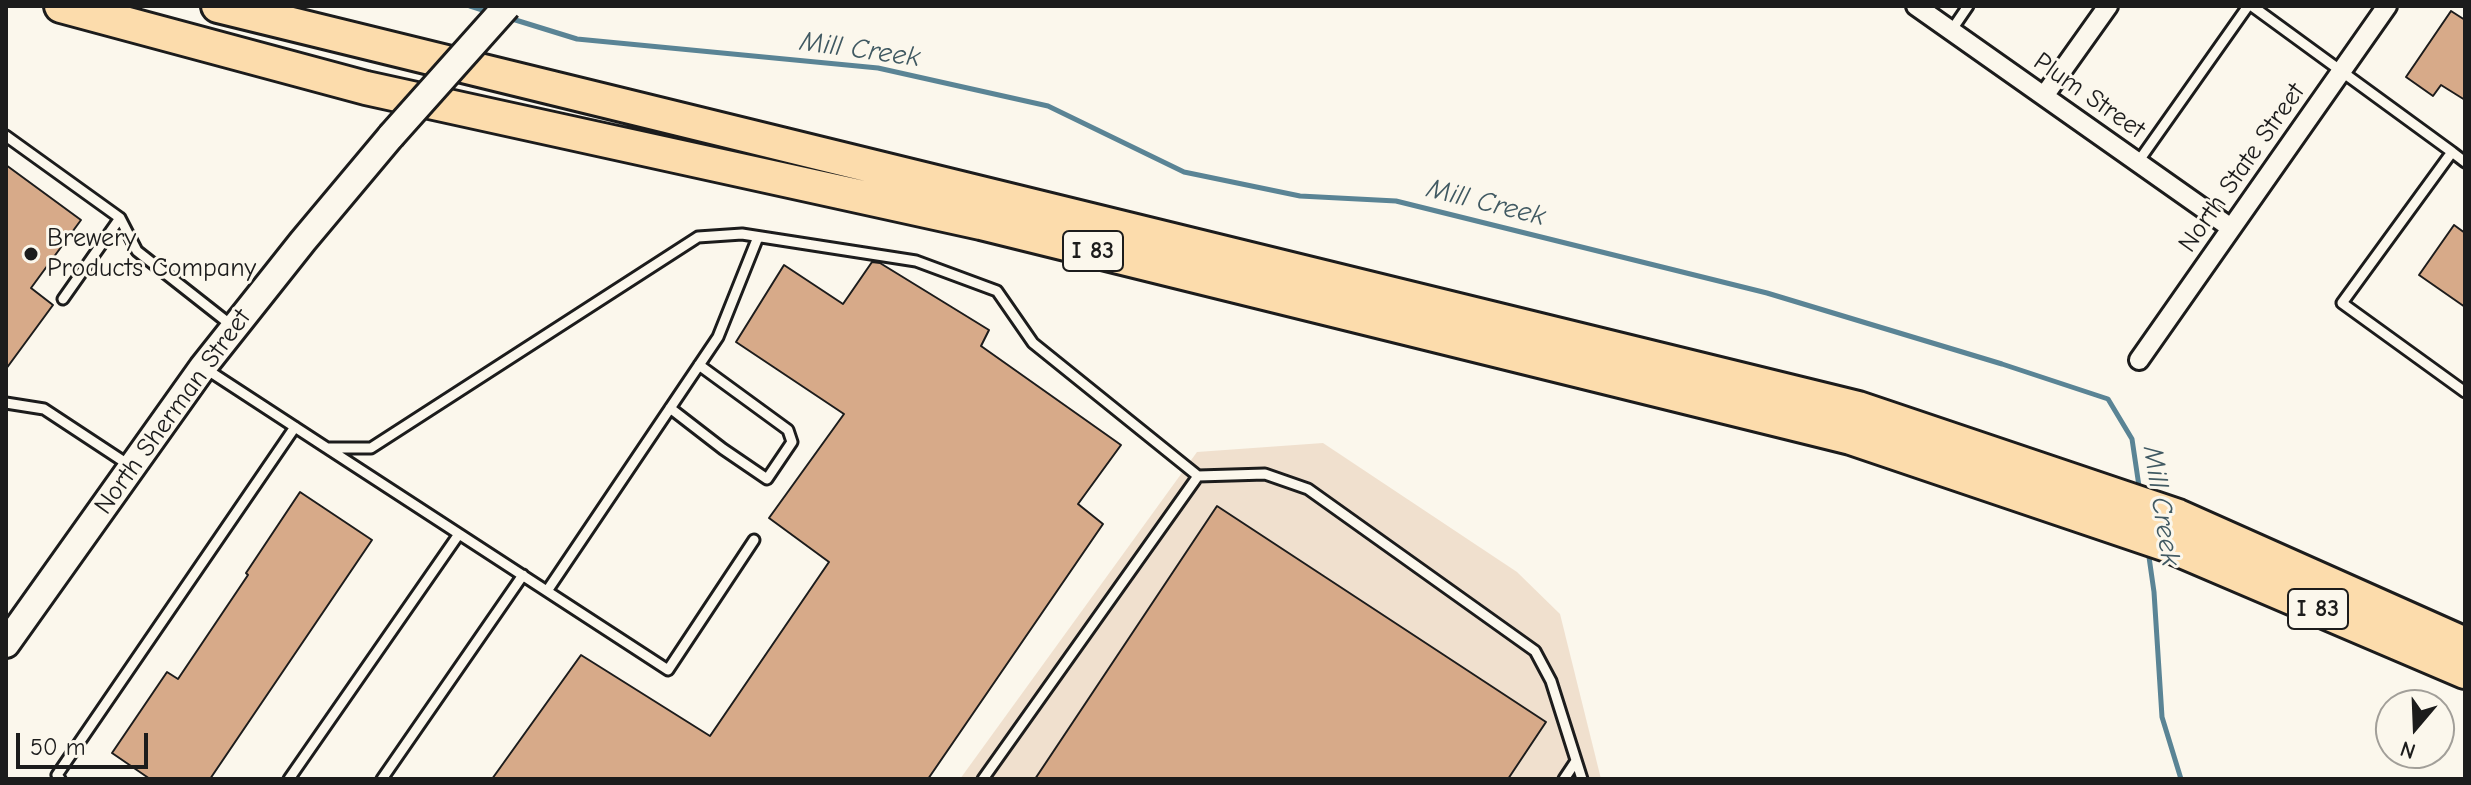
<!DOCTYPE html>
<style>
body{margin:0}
#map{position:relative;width:2471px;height:785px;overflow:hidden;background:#fbf7ec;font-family:"Comic Neue",sans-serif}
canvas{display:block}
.frame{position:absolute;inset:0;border:8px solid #1c1c1c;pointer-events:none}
.north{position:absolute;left:2375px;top:689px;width:80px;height:80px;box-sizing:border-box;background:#fbf7ec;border:2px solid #a29f99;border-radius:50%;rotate:199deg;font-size:22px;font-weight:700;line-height:32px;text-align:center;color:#1c1c1c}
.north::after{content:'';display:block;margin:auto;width:28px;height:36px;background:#1c1c1c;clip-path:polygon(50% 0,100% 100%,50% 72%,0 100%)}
.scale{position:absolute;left:16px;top:733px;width:132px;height:36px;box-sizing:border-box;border:4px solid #1c1c1c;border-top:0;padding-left:10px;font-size:24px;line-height:28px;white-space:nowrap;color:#1c1c1c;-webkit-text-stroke:6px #fbf7ec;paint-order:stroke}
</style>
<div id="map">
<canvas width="2471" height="785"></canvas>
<div class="frame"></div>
<div class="north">N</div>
<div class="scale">50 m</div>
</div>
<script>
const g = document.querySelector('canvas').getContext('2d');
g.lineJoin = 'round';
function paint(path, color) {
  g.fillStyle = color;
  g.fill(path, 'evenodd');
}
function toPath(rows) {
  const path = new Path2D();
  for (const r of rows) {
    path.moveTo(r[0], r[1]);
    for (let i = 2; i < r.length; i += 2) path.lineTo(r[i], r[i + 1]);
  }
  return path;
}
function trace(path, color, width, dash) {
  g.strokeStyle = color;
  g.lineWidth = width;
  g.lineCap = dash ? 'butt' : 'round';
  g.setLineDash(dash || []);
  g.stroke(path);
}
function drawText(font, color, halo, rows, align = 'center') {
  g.font = font + ' "Comic Neue",sans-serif';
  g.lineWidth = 6;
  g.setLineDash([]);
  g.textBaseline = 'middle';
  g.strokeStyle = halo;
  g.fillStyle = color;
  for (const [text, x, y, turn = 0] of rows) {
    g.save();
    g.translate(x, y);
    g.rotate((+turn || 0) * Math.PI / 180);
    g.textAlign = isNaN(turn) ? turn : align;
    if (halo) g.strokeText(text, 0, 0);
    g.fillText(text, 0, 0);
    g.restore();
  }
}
const built = toPath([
 [1323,443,1517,572,1560,614,1601,779,960,779,1197,452]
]);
const stream = toPath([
 [470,6,492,13],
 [509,18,577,39,878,68,1048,106,1184,172,1300,196,1396,201,1767,293,2002,364,2108,399,2132,439,2140,493],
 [2148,550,2154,592,2162,717,2181,779]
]);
const building = toPath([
 [2451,11,2465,20,2465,100,2441,85,2433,96,2406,77,2451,11],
 [6,165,81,220,31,288,53,305,6,369,6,165],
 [2454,225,2465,233,2465,307,2419,275,2454,225],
 [872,262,880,263,989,330,981,346,1121,445,1078,504,1103,524,928,779,492,779,581,655,710,736,829,562,769,518,844,414,736,342,784,265,843,304,872,262],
 [300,492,372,540,210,779,150,779,112,753,167,672,178,679,248,575,246,573,300,492],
 [1217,506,1546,722,1508,779,1035,779,1217,506]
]);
const service = toPath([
 [2252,6,2452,152],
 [1951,31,1968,6],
 [6,136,120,218,137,251,231,325],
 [2138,162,2248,6],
 [2465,162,2452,152,2342,303,2465,392],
 [63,299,120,218],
 [206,369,327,448,371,448,698,237,742,234,916,261,997,291,1033,343,1198,476,1265,474,1308,489,1535,651,1551,681,1582,779],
 [6,403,44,409,129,465],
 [670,408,723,449,767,479,792,442,788,430,699,365],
 [327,448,668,670,754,540],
 [547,591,718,337,758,237],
 [60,779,57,775,295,427],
 [289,779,459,534],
 [382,779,523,575],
 [983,779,1198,476],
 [1564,779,1576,761]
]);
const minor = toPath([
 [1916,6,2231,228],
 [2044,96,2108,6],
 [2139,360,2387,6]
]);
const secondary = toPath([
 [6,644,203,367,303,241,391,136]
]);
const motorway = toPath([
 [61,6,366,88,981,223,1851,438,2170,546,2465,672],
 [218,6,1858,408,2178,516,2465,644]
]);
const secondaryBridge = toPath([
 [391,136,507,6]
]);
const markers = [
 [31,254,8,"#1c1c1c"]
];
const shields = [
 [1093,251,60],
 [2318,609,60]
];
const shieldNames = [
 ["I 83",1093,251],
 ["I 83",2318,609]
];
const streetNames = [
 ["Plum Street",2089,96,35],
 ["North State Street",2242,168,-55],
 ["North Sherman Street",173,412,-54]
];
const poiNames = [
 ["Brewery",47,239],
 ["Products Company",47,269]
];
const waterNames = [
 ["Mill Creek",860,50,8],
 ["Mill Creek",1486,203,14],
 ["Mill Creek",2161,506,81]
];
paint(built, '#f0e0ce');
trace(stream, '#5a8495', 5);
paint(building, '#d7aa89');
trace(building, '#1c1c1c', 2);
trace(service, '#1c1c1c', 15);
trace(minor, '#1c1c1c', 24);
trace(secondary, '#1c1c1c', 32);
trace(motorway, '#1c1c1c', 38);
trace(service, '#fbf7ec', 9);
trace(minor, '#fbf7ec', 18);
trace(secondary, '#fbf7ec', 26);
trace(motorway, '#fcdcac', 32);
trace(secondaryBridge, '#1c1c1c', 32, []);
trace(secondaryBridge, '#fbf7ec', 26);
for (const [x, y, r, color] of markers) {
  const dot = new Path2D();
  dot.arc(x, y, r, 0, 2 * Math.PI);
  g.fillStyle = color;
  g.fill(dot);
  trace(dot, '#fbf7ec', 3);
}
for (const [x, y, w] of shields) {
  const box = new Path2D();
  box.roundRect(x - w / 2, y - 20, w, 40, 6);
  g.fillStyle = '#fbf7ec';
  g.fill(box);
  trace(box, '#1c1c1c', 2);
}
drawText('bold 24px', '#1c1c1c', null, shieldNames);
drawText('26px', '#1c1c1c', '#fbf7ec', streetNames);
drawText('26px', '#1c1c1c', '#fbf7ec', poiNames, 'left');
drawText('italic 28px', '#405962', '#fbf7ec', waterNames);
</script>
